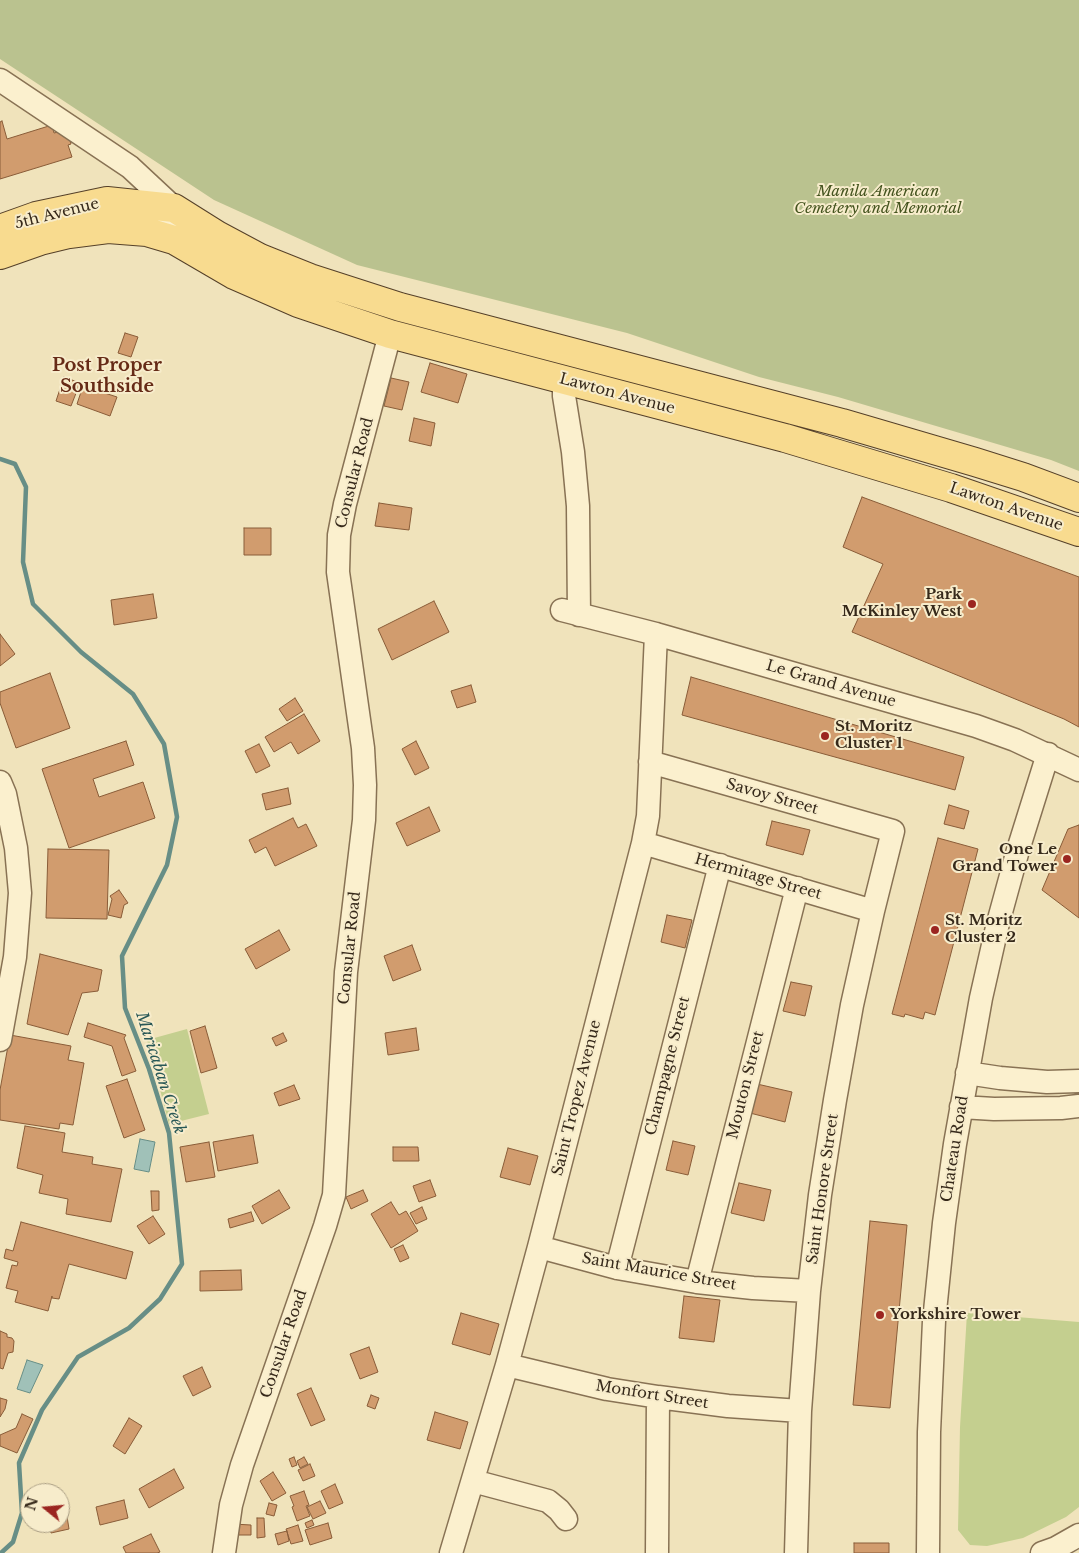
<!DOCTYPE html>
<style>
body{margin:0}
#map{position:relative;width:1079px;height:1553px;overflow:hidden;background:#f0e3bb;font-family:"Libre Baskerville",serif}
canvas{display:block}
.north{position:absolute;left:20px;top:1483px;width:50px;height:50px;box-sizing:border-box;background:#f7eccb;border:1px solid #aa9e84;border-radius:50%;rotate:287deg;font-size:14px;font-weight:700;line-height:20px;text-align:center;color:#36291a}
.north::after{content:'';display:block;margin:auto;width:18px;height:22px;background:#9b2520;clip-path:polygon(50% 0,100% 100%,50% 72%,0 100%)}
</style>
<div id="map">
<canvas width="1079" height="1553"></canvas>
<div class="north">N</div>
</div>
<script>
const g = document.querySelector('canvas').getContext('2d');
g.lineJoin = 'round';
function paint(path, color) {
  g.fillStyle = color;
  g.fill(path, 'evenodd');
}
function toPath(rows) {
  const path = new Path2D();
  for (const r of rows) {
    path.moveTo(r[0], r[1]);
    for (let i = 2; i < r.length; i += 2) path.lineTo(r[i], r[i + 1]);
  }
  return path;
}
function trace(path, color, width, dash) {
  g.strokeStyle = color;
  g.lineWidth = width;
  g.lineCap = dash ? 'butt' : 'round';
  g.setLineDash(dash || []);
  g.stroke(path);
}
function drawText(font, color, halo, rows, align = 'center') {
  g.font = font + ' "Libre Baskerville",serif';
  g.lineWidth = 4;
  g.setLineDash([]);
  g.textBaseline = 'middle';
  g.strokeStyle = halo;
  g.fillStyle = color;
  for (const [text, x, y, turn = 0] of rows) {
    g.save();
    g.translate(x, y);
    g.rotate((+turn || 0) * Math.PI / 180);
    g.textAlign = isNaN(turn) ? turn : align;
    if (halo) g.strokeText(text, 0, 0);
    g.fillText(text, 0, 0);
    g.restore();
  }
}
const green = toPath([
 [187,1029,209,1114,169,1124,147,1040],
 [967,1313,1079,1322,1079,1507,1066,1517,1023,1538,987,1546,970,1545,958,1530,960,1427]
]);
const cemetery = toPath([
 [0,0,1079,0,1079,471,1051,460,838,397,759,377,627,333,357,265,214,200,0,59]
]);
const water = toPath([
 [140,1139,155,1142,149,1172,134,1169,140,1139],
 [27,1360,43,1365,30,1393,17,1389,27,1360]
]);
const stream = toPath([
 [0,459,15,464,26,487,23,562,33,604,81,652,133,694,164,744,177,817,167,865,122,956,125,1008,149,1069,169,1133,182,1264,160,1299,129,1328,78,1357,42,1410,19,1463,22,1513,13,1542,1,1553]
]);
const building = toPath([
 [2,121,7,139,52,125,54,133,62,131,64,137,69,136,71,144,68,145,72,157,0,179,0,122,2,121],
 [125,333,138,337,131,357,118,353,125,333],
 [430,363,467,374,458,403,421,392,430,363],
 [64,377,80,383,71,406,56,401,64,377],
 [391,378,409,382,402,410,384,406,391,378],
 [83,386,117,397,110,416,77,404,83,386],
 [414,418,435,423,431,446,409,441,414,418],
 [862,497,1079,577,1079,727,1064,719,852,632,883,564,843,547,862,497],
 [379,503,412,508,409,530,375,526,379,503],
 [244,528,271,528,271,555,244,555,244,528],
 [153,594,157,618,114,625,111,600,153,594],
 [434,601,449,632,392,660,378,629,434,601],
 [0,634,15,654,0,666,0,634],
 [50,673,70,728,16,748,0,703,0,692,50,673],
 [691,677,964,757,955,790,682,715,691,677],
 [471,685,476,702,457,708,451,691,471,685],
 [295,698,303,711,287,721,279,709,295,698],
 [304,714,320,741,298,754,291,742,274,752,265,737,304,714],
 [126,741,134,765,93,779,99,797,143,782,155,818,69,848,42,769,126,741],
 [416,741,429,768,415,775,402,749,416,741],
 [259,744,270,766,256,773,245,751,259,744],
 [288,788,291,804,266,810,262,794,288,788],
 [949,805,969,811,964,829,944,824,949,805],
 [429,807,440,831,407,846,396,823,429,807],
 [293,818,298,828,306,824,317,846,275,866,266,847,255,853,249,840,293,818],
 [772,821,810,830,803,855,766,845,772,821],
 [1079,825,1079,918,1042,890,1068,829,1079,825],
 [938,838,978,849,935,1015,925,1012,923,1019,905,1014,904,1017,892,1014,938,838],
 [48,849,109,850,107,919,46,918,48,849],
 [119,890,128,903,124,905,121,918,108,915,112,899,110,896,119,890],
 [667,915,692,920,685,948,661,942,667,915],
 [279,930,290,950,256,969,245,949,279,930],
 [412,945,421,970,393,981,384,956,412,945],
 [40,954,102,970,98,991,82,993,68,1035,27,1024,40,954],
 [791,982,812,986,805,1016,783,1011,791,982],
 [88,1023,126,1035,124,1038,136,1071,122,1076,112,1046,84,1037,88,1023],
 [205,1026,217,1068,201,1073,190,1031,205,1026],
 [416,1028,419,1050,388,1055,385,1033,416,1028],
 [283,1033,287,1041,276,1046,272,1038,283,1033],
 [10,1035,71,1046,68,1060,84,1063,73,1125,60,1123,59,1129,0,1120,0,1090,10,1035],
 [127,1079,145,1130,124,1138,106,1086,127,1079],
 [757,1084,792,1092,785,1122,750,1113,757,1084],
 [294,1085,300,1099,279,1106,274,1093,294,1085],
 [25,1126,65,1133,62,1152,93,1157,92,1164,122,1169,111,1222,66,1214,68,1199,39,1193,43,1175,17,1168,25,1126],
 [253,1135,258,1163,218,1171,213,1142,253,1135],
 [673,1141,695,1146,688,1175,666,1170,673,1141],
 [209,1142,215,1177,186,1182,180,1147,209,1142],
 [393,1147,418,1147,419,1161,393,1161,393,1147],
 [508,1148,538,1156,530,1185,500,1177,508,1148],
 [430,1180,436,1196,419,1202,413,1186,430,1180],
 [739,1183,771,1190,764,1221,731,1213,739,1183],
 [279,1190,290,1208,262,1224,252,1206,279,1190],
 [363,1190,368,1201,351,1209,346,1197,363,1190],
 [151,1191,159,1191,159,1210,152,1211,151,1191],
 [391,1202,399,1215,406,1211,418,1231,391,1248,371,1214,391,1202],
 [422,1207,427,1219,416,1224,410,1213,422,1207],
 [251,1212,254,1221,230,1228,228,1219,251,1212],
 [153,1216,165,1234,149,1244,137,1226,153,1216],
 [870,1221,907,1225,890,1408,853,1405,870,1221],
 [21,1222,133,1252,126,1279,69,1264,59,1299,52,1298,52,1296,48,1311,15,1302,18,1291,6,1288,12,1265,17,1266,18,1262,4,1258,6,1249,13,1251,21,1222],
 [403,1245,409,1258,400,1262,394,1249,403,1245],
 [241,1270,242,1290,200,1291,200,1271,241,1270],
 [684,1296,720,1300,714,1342,679,1338,684,1296],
 [461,1313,499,1324,490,1355,452,1344,461,1313],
 [0,1331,7,1334,7,1337,12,1338,14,1341,13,1352,8,1353,3,1369,0,1368,0,1331],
 [369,1347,378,1372,360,1379,350,1354,369,1347],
 [202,1367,211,1387,193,1396,183,1376,202,1367],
 [311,1388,325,1420,311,1426,297,1394,311,1388],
 [371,1395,379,1398,375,1409,367,1406,371,1395],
 [0,1398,7,1400,5,1409,0,1417,0,1398],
 [435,1412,468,1422,460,1449,427,1440,435,1412],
 [22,1414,33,1419,17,1453,0,1446,0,1435,16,1428,22,1414],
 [129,1418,142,1426,125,1454,113,1446,129,1418],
 [294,1457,297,1465,292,1467,289,1459,294,1457],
 [304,1457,308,1464,300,1468,297,1461,304,1457],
 [310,1464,315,1476,303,1481,298,1470,310,1464],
 [174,1469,184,1488,149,1508,139,1489,174,1469],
 [273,1472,286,1493,272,1501,260,1481,273,1472],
 [335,1484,343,1503,329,1509,321,1491,335,1484],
 [304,1491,309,1505,306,1506,310,1516,297,1521,292,1507,294,1506,290,1496,304,1491],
 [124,1500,128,1518,100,1525,96,1507,124,1500],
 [320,1501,326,1513,313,1519,307,1507,320,1501],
 [269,1503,277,1505,274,1516,266,1514,269,1503],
 [65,1504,69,1529,51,1533,49,1523,60,1523,60,1505,65,1504],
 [257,1518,264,1518,265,1537,257,1538,257,1518],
 [312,1520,314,1525,307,1528,305,1523,312,1520],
 [328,1523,332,1538,310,1545,305,1530,328,1523],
 [233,1524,251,1525,251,1535,232,1535,233,1524],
 [298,1525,303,1541,291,1544,286,1529,298,1525],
 [287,1531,289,1541,278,1545,275,1534,287,1531],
 [151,1534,160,1552,157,1553,126,1553,123,1547,151,1534],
 [854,1543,889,1543,889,1553,854,1553,854,1543]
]);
const minor = toPath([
 [0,80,130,167,174,208,163,236],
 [564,380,564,396,573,452,578,506,579,615],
 [562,610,656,634,976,726,1015,740,1079,770],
 [650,762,893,831,873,911,852,1005,835,1100,820,1195,809,1291,800,1411,796,1553],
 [0,782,5,794,16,848,20,893,15,957,0,1040],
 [643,843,873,911],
 [967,1073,1000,1078,1047,1082,1079,1081],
 [961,1107,994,1109,1061,1108,1079,1106],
 [539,1247,617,1268,697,1282,753,1288,809,1291],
 [617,1268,720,865],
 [697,1282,797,888],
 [507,1365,607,1389,658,1397,728,1406,800,1411],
 [473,1481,548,1501,559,1510,566,1519],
 [224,1553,231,1505,242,1465,325,1226,334,1195,346,972,364,820,365,785,363,748,338,572,339,535,345,504,390,334],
 [451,1553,507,1365,539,1247,643,843,648,816,656,634],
 [657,1553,658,1397],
 [928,1553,929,1432,934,1321,944,1223,955,1144,981,998,998,923,1018,850,1048,754],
 [1042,1553,1056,1548,1079,1535]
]);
const major = toPath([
 [0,229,36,216,107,201,174,208,217,235,260,258,310,278,400,307,842,423,975,462,1023,477,1079,498],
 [0,255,40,241,69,234,108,229,147,232,174,240,234,275,298,303,390,334,785,438,951,488,1079,532]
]);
const markers = [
 [972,604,5,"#9b2520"],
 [825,736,5,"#9b2520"],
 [1067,859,5,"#9b2520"],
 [935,930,5,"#9b2520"],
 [880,1315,5,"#9b2520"]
];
const parkNames = [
 ["Manila American",878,192],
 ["Cemetery and Memorial",878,209]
];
const streetNames = [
 ["5th Avenue",57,214,-14],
 ["Lawton Avenue",617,394,15],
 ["Consular Road",355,473,-76],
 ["Lawton Avenue",1006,507,19],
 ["Le Grand Avenue",831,684,16],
 ["Savoy Street",772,797,16],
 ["Hermitage Street",758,877,16],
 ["Consular Road",350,948,-84],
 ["Champagne Street",668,1066,-76],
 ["Mouton Street",746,1085,-76],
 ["Saint Tropez Avenue",577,1098,-76],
 ["Chateau Road",955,1149,-81],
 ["Saint Honore Street",823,1189,-82],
 ["Saint Maurice Street",659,1272,10],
 ["Consular Road",284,1344,-71],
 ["Monfort Street",652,1395,9]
];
const poiNames = [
 ["Park",962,595,"right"],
 ["McKinley West",962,612,"right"],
 ["St. Moritz",835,727],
 ["Cluster 1",835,744],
 ["One Le",1057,850,"right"],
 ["Grand Tower",1057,867,"right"],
 ["St. Moritz",945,921],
 ["Cluster 2",945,938],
 ["Yorkshire Tower",890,1315]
];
const waterNames = [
 ["Maricaban Creek",160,1073,72]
];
const quarterNames = [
 ["Post Proper",107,366],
 ["Southside",107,387]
];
paint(green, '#c4cf8f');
paint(cemetery, '#bac28f');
paint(water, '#a0c1b8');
trace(water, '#678e86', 1);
trace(stream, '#678e86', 4.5);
paint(building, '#d19c6e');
trace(building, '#895c38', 1);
trace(minor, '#887254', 25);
trace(major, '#554029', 30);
trace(minor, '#fbf0ce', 22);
trace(major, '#f8db8f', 28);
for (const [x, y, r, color] of markers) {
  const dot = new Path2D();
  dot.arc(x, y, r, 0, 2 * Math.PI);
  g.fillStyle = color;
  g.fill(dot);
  trace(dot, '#f7eccb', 2);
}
drawText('italic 15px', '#45541f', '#f7eccb', parkNames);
drawText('15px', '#36291a', '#f7eccb', streetNames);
drawText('bold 15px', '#36291a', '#f7eccb', poiNames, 'left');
drawText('italic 16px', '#285756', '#f7eccb', waterNames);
drawText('bold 18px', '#662b17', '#f7eccb', quarterNames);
</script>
